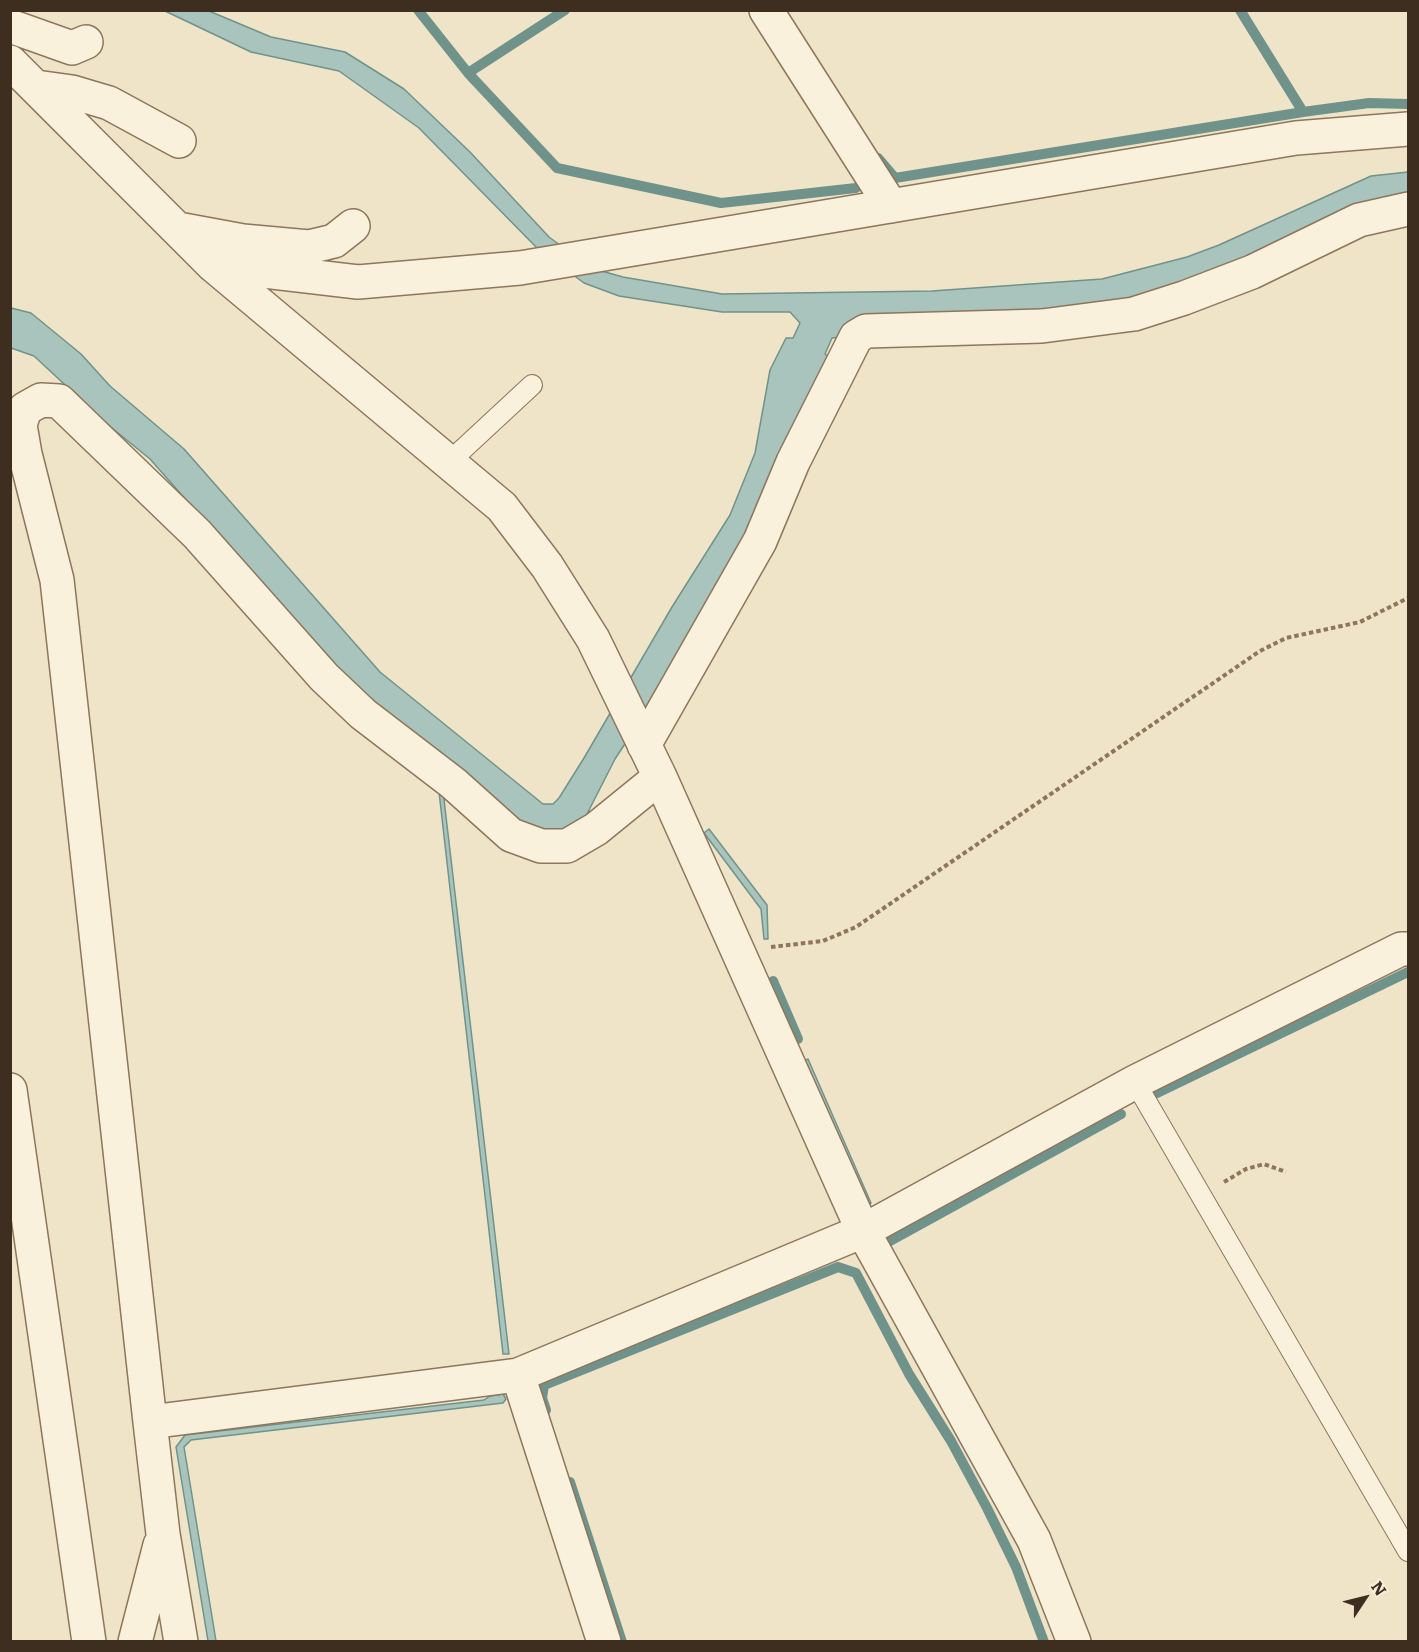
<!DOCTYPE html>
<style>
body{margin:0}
#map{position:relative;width:1419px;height:1652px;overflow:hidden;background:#f0e4c8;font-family:Literata,serif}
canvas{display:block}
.frame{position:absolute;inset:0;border:12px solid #3d2e20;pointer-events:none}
.north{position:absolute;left:1335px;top:1568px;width:60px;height:60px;-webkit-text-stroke:4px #f7eed8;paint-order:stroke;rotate:55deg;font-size:16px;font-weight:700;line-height:24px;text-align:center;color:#3d2e20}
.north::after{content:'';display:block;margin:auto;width:21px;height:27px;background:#3d2e20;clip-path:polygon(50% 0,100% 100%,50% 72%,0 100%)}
</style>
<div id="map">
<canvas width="1419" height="1652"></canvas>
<div class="frame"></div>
<div class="north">N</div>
</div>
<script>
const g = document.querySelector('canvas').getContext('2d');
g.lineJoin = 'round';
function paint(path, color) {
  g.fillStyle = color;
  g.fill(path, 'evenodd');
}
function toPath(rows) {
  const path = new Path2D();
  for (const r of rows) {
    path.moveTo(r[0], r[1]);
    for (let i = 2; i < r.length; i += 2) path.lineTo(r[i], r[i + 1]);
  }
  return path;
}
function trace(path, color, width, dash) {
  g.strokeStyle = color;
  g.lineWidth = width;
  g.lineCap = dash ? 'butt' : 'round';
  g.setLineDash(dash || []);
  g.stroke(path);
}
const water = toPath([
 [165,11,209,11,271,37,345,52,404,89,470,152,549,237,591,268,623,277,722,294,932,291,1102,279,1187,257,1219,245,1371,176,1408,172,1408,195,1209,276,1147,293,1104,304,832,338,825,354,831,359,772,485,661,689,615,759,583,822,569,832,533,833,339,673,150,459,107,424,34,356,11,348,11,308,31,313,81,354,110,386,184,449,380,672,543,804,553,804,559,798,584,758,672,607,730,515,755,453,770,370,786,338,793,338,800,323,790,312,722,312,619,296,584,283,538,249,419,128,339,71,251,52,165,11],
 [443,791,509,1354,503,1354,439,792,443,791],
 [709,829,767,905,768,939,764,939,761,909,704,833,709,829],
 [808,1059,871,1203,866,1205,804,1061,808,1059],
 [503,1394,506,1399,503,1403,191,1440,184,1447,216,1641,208,1641,176,1447,185,1435,484,1400,490,1396,503,1394]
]);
const stream = toPath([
 [418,10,468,73,557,168,721,203,856,188],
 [1240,10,1303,112],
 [468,73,565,10],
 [878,158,895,178,1303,112,1369,103,1408,104],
 [773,981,798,1039],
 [1157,1093,1408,972],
 [888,1242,1121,1114],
 [546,1410,542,1398,544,1385,838,1267,856,1273,909,1374,951,1441,987,1508,1016,1567,1044,1642],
 [570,1482,622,1642]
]);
const path = toPath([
 [771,947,823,941,856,927,1260,651,1286,638,1360,622,1408,598],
 [1224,1182,1246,1169,1264,1164,1286,1172]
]);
const service = toPath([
 [448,463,532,385],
 [1135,1082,1408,1551]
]);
const minor = toPath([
 [766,10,891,206],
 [10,26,72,48,86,42],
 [10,62,213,265,502,507,547,566,593,639,660,777,863,1231,1034,1540,1074,1642],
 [36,87,72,92,109,103,179,141],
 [178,229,243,241,309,247,334,241,353,226],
 [213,265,358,282,520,268,1296,138,1408,129],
 [644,745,760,541,793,462,856,337,866,331,1042,326,1134,314,1184,298,1252,272,1359,220,1408,209],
 [10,1090,89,1642],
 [518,1375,604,1642],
 [150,1422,57,580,25,454,20,425,25,409,41,400,59,401,197,534,324,677,363,714,453,783,511,835,541,846,567,846,596,829,660,777],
 [135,1642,160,1545],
 [181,1642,163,1534,150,1422,518,1375,863,1231,1135,1082,1401,949,1408,949]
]);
paint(water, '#a9c4bc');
trace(water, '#6f938a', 1.5);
trace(stream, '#6f938a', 10);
trace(service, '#8d765c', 22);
trace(minor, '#8d765c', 36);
trace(path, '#8d765c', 4, [4.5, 3]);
trace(service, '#faf1dc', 20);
trace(minor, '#faf1dc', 33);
</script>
